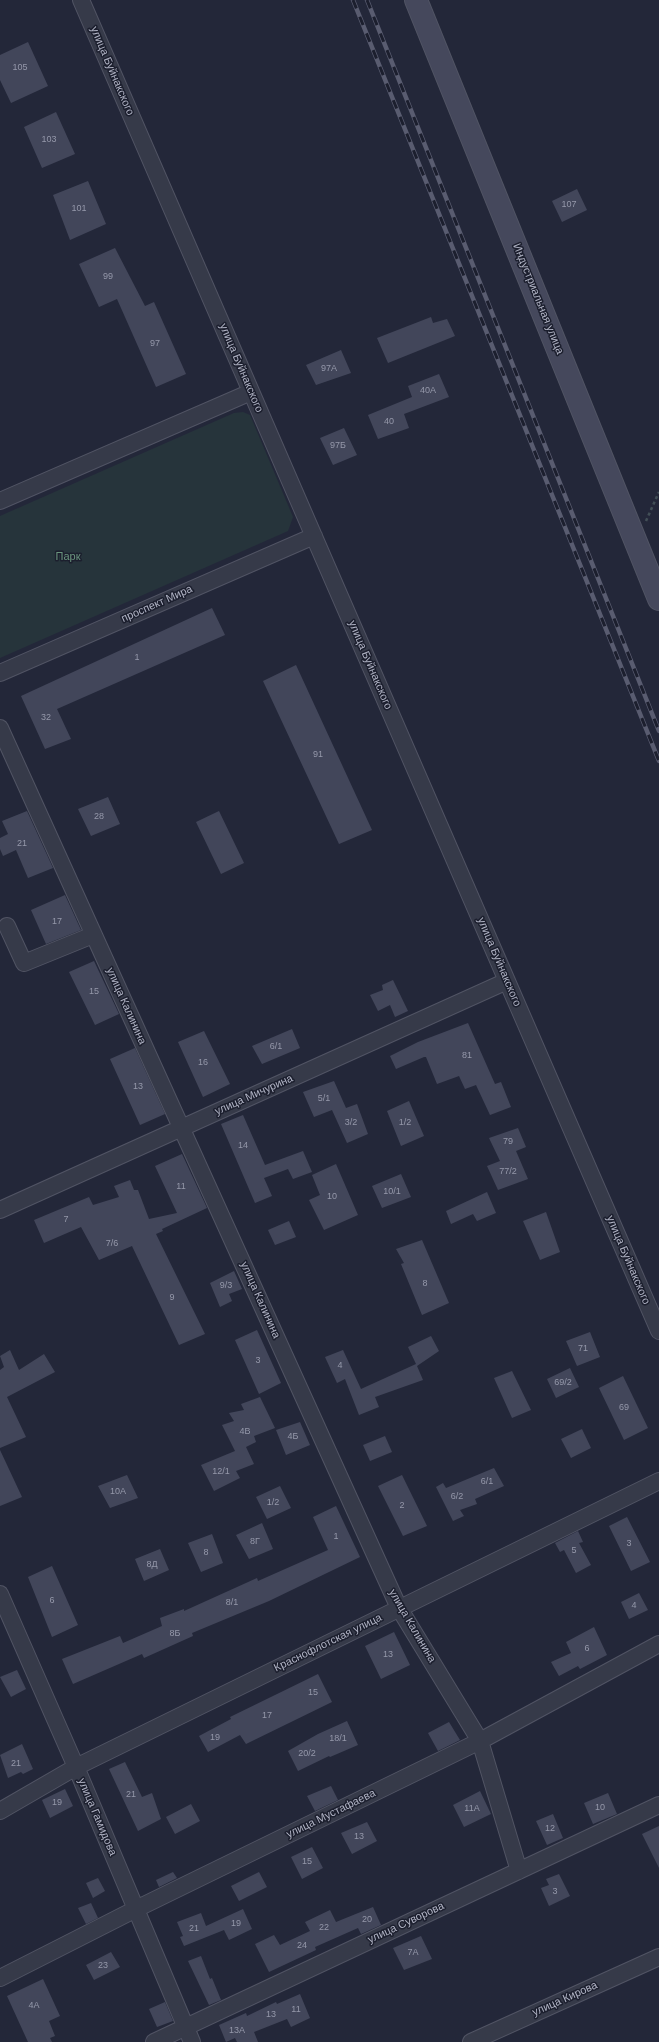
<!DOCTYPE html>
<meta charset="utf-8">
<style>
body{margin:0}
canvas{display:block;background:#232739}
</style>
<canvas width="659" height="2042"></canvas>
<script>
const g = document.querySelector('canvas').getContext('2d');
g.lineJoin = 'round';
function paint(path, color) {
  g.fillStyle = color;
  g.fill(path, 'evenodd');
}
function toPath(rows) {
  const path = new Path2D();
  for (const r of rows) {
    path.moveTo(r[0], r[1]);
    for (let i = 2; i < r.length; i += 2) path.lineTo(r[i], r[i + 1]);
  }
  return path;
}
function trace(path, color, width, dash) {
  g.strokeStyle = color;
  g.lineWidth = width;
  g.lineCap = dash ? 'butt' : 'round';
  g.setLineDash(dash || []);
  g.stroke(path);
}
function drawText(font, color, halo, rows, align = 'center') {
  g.font = font + ' Arial,sans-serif';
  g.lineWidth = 3;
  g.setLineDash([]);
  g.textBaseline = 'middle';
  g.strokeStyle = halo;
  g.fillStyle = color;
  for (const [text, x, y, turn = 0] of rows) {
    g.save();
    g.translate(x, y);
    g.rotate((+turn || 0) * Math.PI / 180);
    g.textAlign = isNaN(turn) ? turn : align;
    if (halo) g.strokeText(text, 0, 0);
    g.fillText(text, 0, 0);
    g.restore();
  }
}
const green = toPath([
 [243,412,250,415,293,517,288,531,0,658,0,516,234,413]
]);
const building = toPath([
 [28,42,48,86,11,103,0,80,0,55],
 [56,112,75,154,42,168,24,127],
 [88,181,106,224,70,240,53,195],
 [577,189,587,210,562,222,552,201],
 [115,248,145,306,154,302,186,374,156,387,117,299,99,307,79,264],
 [431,317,433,323,447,319,455,336,388,363,377,338],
 [341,350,351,373,316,385,306,365],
 [439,374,449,397,404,414,409,428,378,439,368,415,412,397,408,386],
 [344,428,357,455,333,465,320,438],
 [212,608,225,635,57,709,71,739,45,749,21,696],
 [296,665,372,830,339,844,263,681],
 [108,797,120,824,91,836,78,809],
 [27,811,53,868,28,878,16,850,3,856,0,849,0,838,8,834,2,821],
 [219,811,244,863,221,874,196,822],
 [65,895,81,930,46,944,31,910],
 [94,961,119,1014,95,1025,69,972],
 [393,980,408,1011,395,1017,390,1005,378,1011,370,995,383,990,382,985],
 [468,1023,495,1084,501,1082,511,1107,490,1115,476,1085,465,1089,459,1076,437,1084,426,1057,424,1057,396,1069,390,1056,418,1042],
 [292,1029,300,1048,262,1064,252,1046],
 [204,1031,230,1084,203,1097,178,1042],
 [135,1048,165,1114,140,1125,110,1059],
 [334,1081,346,1108,357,1104,368,1134,347,1143,332,1110,314,1117,303,1092],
 [409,1101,424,1136,401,1146,387,1111],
 [243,1115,265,1165,303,1151,312,1172,293,1179,288,1169,264,1178,272,1196,255,1203,221,1124],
 [518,1128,526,1147,516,1151,528,1179,498,1190,487,1166,500,1161,489,1138],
 [182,1154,207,1208,162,1229,163,1231,156,1234,205,1334,179,1345,132,1246,99,1260,81,1227,44,1243,34,1220,89,1197,93,1205,119,1197,114,1186,130,1180,134,1190,138,1190,149,1219,177,1213,155,1166],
 [336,1164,358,1215,324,1230,309,1200,320,1195,312,1175],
 [401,1174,411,1197,382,1208,372,1186],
 [487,1192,496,1213,477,1221,473,1214,451,1224,446,1211],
 [546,1212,560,1252,540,1260,523,1221],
 [289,1221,296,1237,275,1245,268,1230],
 [422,1240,449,1303,422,1315,401,1264,404,1263,396,1249],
 [234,1271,242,1289,229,1294,232,1301,220,1307,210,1283],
 [257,1330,281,1383,259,1394,235,1340],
 [590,1332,600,1357,577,1366,566,1341],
 [431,1336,439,1351,417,1366,423,1380,375,1397,379,1407,359,1415,345,1379,337,1383,325,1357,343,1350,361,1389,416,1364,408,1347],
 [10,1350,19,1370,44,1354,55,1372,7,1397,26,1437,0,1448,0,1370,4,1367,0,1356],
 [570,1368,579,1387,556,1398,547,1379],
 [512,1371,531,1410,512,1418,494,1378],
 [623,1376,648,1428,624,1440,599,1388],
 [260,1397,275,1428,254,1436,256,1442,246,1447,254,1464,236,1471,240,1478,214,1491,201,1465,235,1451,222,1425,234,1421,229,1413,244,1410,241,1404],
 [300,1422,310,1445,286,1455,276,1430],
 [582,1429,591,1448,571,1458,561,1439],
 [385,1436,392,1452,370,1461,363,1445],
 [0,1450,22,1497,0,1506],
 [494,1468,504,1486,475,1499,477,1504,460,1510,464,1516,453,1521,436,1487,443,1483,446,1488],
 [127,1475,138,1498,110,1508,98,1486],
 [402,1475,427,1526,403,1536,378,1486],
 [280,1486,291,1508,267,1519,256,1497],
 [336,1506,360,1557,269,1601,192,1633,193,1636,144,1658,142,1654,73,1684,62,1659,120,1636,123,1643,162,1626,160,1618,184,1609,184,1611,257,1578,258,1581,328,1550,313,1517],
 [627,1517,650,1562,631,1571,609,1526],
 [262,1523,273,1549,249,1559,236,1535],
 [578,1531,583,1542,579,1543,591,1565,576,1573,564,1550,560,1552,555,1543],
 [212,1534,223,1563,201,1572,188,1543],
 [160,1549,169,1570,144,1581,135,1559],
 [52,1566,78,1625,52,1637,28,1577],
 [639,1593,648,1610,629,1619,621,1602],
 [594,1627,607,1655,580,1669,578,1666,559,1676,551,1662,571,1653,566,1642],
 [394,1632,410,1665,381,1679,365,1646],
 [17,1670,26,1689,11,1697,0,1677],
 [318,1674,332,1702,246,1744,240,1735,208,1752,199,1736,231,1719,230,1717],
 [347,1721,358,1745,330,1757,329,1756,298,1771,288,1751,318,1734],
 [449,1722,460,1740,438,1751,428,1733],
 [22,1744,33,1769,23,1774,21,1772,8,1778,0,1755],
 [125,1762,142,1797,152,1793,161,1819,138,1831,109,1769],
 [331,1786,338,1800,315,1811,307,1796],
 [65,1789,73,1806,50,1818,42,1800],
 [480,1791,491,1814,464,1827,453,1805],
 [608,1793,617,1814,593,1824,584,1803],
 [191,1804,200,1821,175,1834,166,1817],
 [553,1814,563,1838,547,1845,536,1821],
 [367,1822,377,1841,352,1854,341,1833],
 [659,1826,659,1868,642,1834],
 [312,1847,323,1868,302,1879,291,1857],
 [173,1872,177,1878,159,1887,156,1880],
 [259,1872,267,1887,239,1901,231,1886],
 [559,1874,570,1896,549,1906,541,1888,549,1885,546,1879],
 [98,1878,105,1891,93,1898,86,1883],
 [91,1903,98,1918,86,1924,78,1908],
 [373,1907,381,1925,361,1934,358,1928,315,1947,316,1950,269,1972,255,1944,274,1935,280,1945,310,1931,305,1922,330,1910,336,1922],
 [243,1909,252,1929,229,1940,224,1930,184,1946,180,1937,183,1936,177,1922,201,1913,206,1926],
 [421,1936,432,1959,404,1970,393,1948],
 [111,1952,120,1967,94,1980,86,1965],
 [201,1956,210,1979,212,1978,221,2000,209,2005,188,1961],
 [43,1979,60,2016,49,2021,55,2036,50,2038,52,2042,28,2042,7,1996],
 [300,1994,310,2018,291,2027,287,2019,254,2032,258,2042,237,2042,235,2038,226,2042,219,2025,246,2013,247,2016,276,2002,277,2004],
 [165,2002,173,2021,157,2027,149,2009]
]);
const path = toPath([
 [646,521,659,492]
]);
const street = toPath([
 [81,0,659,1331],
 [0,501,251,392],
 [0,673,314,536],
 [0,728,399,1608,480,1741,519,1871],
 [7,926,24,963,93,935],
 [0,1210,507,981],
 [0,1594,76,1767,192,2042],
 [0,1811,76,1767,659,1481],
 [0,1978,136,1909,480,1741,659,1644],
 [154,2042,659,1805],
 [471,2042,659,1957]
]);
const secondary = toPath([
 [416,0,659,599]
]);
const rail = toPath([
 [353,0,659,761],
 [367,0,659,731]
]);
const numberNames = [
 ["105",20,68],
 ["103",49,140],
 ["107",569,205],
 ["101",79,209],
 ["99",108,277],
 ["97",155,344],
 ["97А",329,369],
 ["40А",428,391],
 ["40",389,422],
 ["97Б",338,446],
 ["1",137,658],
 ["32",46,718],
 ["91",318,755],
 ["28",99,817],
 ["21",22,844],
 ["17",57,922],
 ["15",94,992],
 ["6/1",276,1047],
 ["81",467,1056],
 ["16",203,1063],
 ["13",138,1087],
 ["5/1",324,1099],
 ["3/2",351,1123],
 ["1/2",405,1123],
 ["79",508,1142],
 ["14",243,1146],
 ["77/2",508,1172],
 ["11",181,1187],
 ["10/1",392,1192],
 ["10",332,1197],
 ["7",66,1220],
 ["7/6",112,1244],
 ["8",425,1284],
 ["9/3",226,1286],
 ["9",172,1298],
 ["71",583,1349],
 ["3",258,1361],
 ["4",340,1366],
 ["69/2",563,1383],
 ["69",624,1408],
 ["4В",245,1432],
 ["4Б",293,1437],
 ["12/1",221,1472],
 ["6/1",487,1482],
 ["10А",118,1492],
 ["6/2",457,1497],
 ["1/2",273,1503],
 ["2",402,1506],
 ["1",336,1537],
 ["8Г",255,1542],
 ["3",629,1544],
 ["5",574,1551],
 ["8",206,1553],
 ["8Д",152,1565],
 ["6",52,1601],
 ["8/1",232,1603],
 ["4",634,1606],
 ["8Б",175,1634],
 ["6",587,1649],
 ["13",388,1655],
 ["15",313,1693],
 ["17",267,1716],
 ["19",215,1738],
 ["18/1",338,1739],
 ["20/2",307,1754],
 ["21",16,1764],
 ["21",131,1795],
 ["19",57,1803],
 ["10",600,1808],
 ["11А",472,1809],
 ["12",550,1829],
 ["13",359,1837],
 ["15",307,1862],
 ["3",555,1892],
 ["20",367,1920],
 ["19",236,1924],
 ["22",324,1928],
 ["21",194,1929],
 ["24",302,1946],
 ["7А",413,1953],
 ["23",103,1966],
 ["4А",34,2006],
 ["11",296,2010],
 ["13",271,2015],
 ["13А",237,2031]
];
const streetNames = [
 ["улица Буйнакского",112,71,67],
 ["Индустриальная улица",538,299,68],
 ["улица Буйнакского",241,368,67],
 ["проспект Мира",157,604,-24],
 ["улица Буйнакского",370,665,67],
 ["улица Буйнакского",499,962,67],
 ["улица Калинина",126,1006,66],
 ["улица Мичурина",254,1095,-24],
 ["улица Буйнакского",628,1260,67],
 ["улица Калинина",260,1300,66],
 ["улица Калинина",412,1626,60],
 ["Краснофлотская улица",328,1643,-26],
 ["улица Мустафаева",331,1814,-26],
 ["улица Гамидова",97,1817,67],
 ["улица Суворова",406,1923,-25],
 ["улица Кирова",565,1999,-24]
];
const parkNames = [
 ["Парк",68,557]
];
paint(green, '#26343b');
paint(building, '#42465a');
trace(street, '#515464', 18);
trace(secondary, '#515464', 24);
trace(path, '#424f57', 2.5, [3, 3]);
trace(street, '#363a49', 16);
trace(secondary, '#45485c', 22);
trace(rail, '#595c70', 4.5);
trace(rail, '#1c1f2e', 3, [9]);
drawText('9px', '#9598aa', null, numberNames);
drawText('11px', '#b1b4c5', '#1c1f2e', streetNames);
drawText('11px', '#6a957e', '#1c1f2e', parkNames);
</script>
